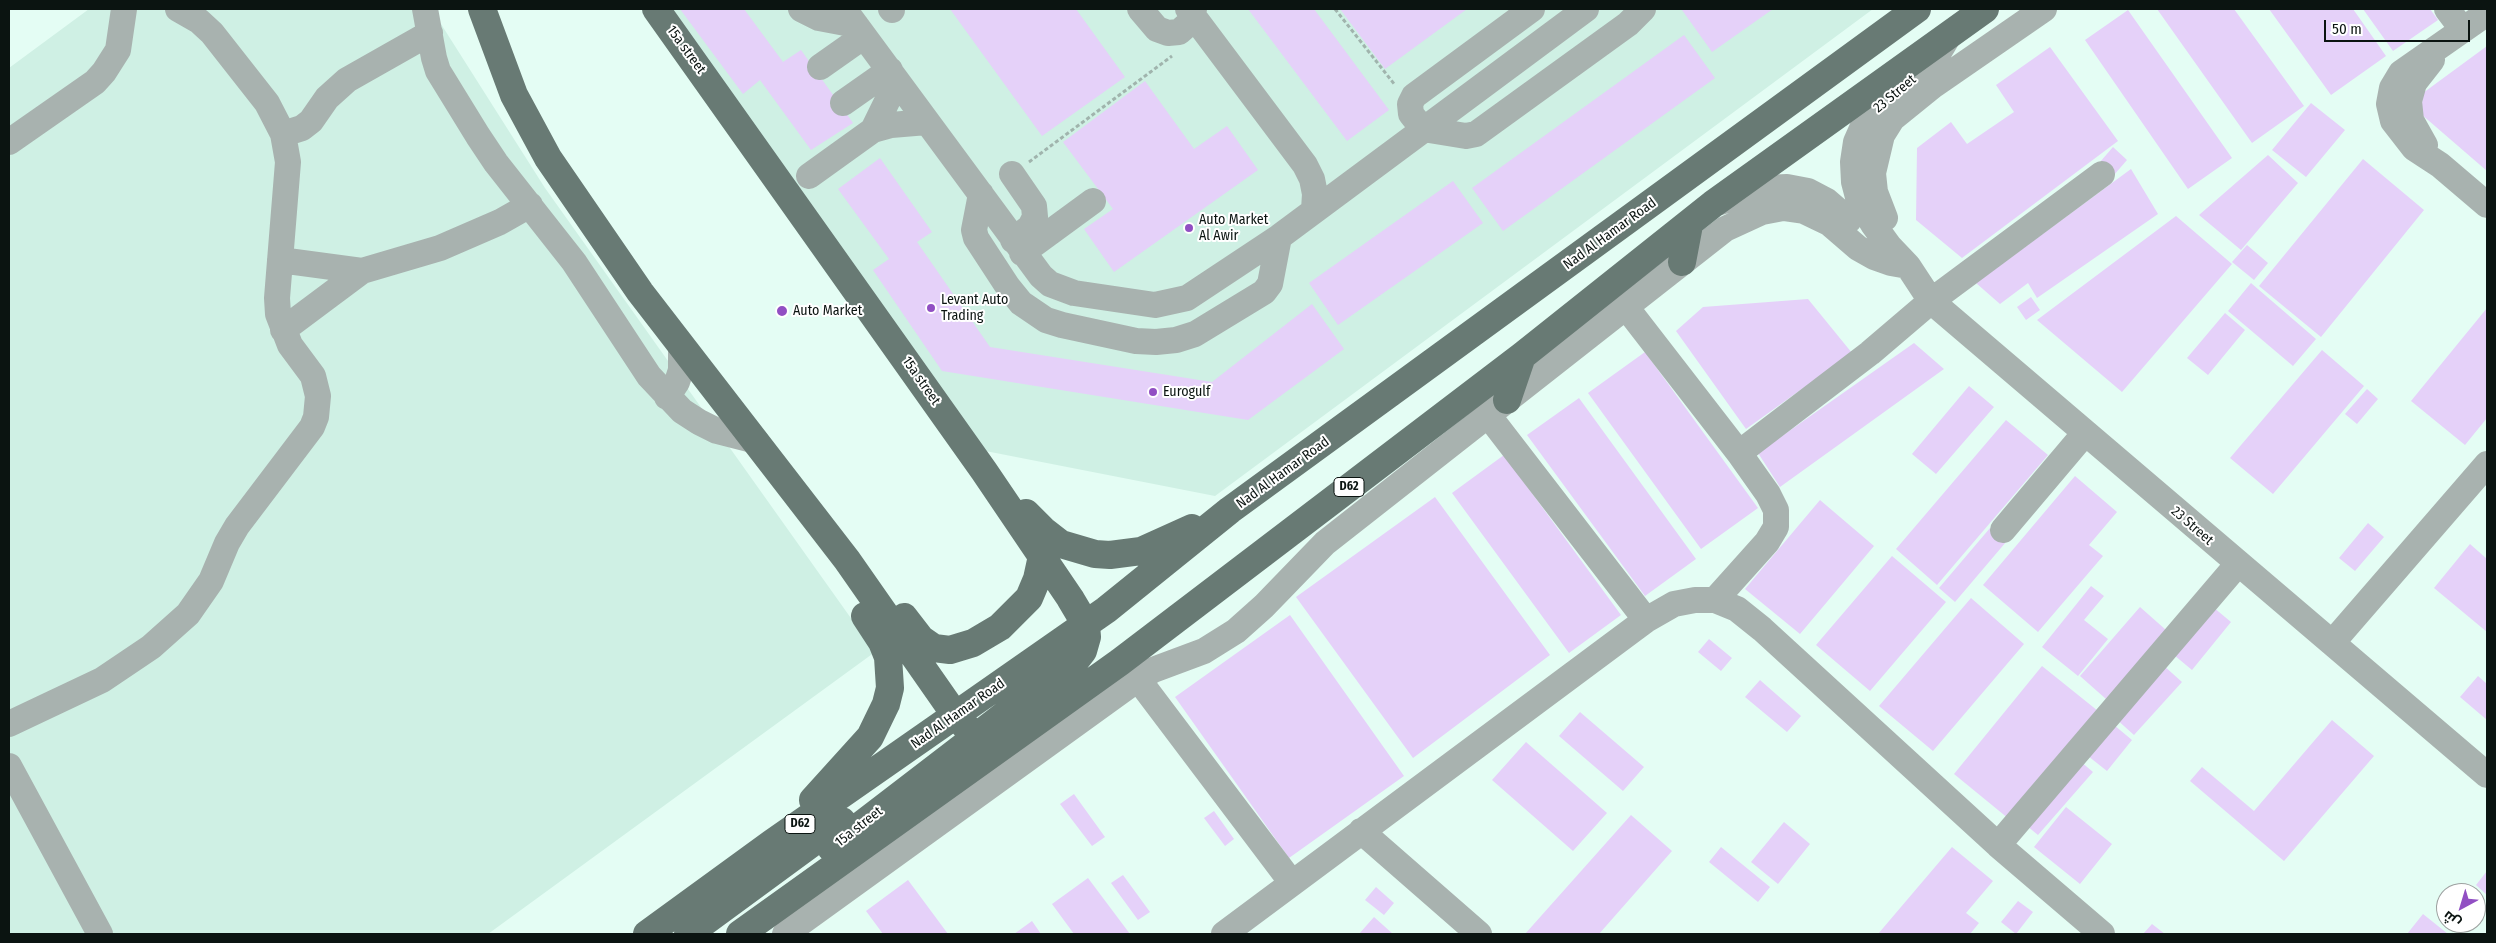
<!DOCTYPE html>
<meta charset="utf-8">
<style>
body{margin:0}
#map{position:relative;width:2496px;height:943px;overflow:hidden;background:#e4fdf4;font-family:"Fira Sans Condensed",Cairo,sans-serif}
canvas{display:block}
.frame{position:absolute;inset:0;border:10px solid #0b1411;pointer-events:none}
.north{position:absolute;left:2436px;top:883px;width:50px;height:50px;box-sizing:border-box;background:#fff;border:1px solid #9da1a0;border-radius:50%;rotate:219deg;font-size:14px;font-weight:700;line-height:20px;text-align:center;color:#0b1411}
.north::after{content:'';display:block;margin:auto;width:18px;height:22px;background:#914fc3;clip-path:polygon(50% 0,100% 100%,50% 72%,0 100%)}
.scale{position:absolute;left:2324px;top:20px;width:146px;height:22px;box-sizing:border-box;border:2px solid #0b1411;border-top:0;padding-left:6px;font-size:15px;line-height:18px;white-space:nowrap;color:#0b1411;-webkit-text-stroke:4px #fff;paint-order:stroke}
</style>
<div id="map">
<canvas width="2496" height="943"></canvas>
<div class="frame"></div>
<div class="north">ش</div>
<div class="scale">50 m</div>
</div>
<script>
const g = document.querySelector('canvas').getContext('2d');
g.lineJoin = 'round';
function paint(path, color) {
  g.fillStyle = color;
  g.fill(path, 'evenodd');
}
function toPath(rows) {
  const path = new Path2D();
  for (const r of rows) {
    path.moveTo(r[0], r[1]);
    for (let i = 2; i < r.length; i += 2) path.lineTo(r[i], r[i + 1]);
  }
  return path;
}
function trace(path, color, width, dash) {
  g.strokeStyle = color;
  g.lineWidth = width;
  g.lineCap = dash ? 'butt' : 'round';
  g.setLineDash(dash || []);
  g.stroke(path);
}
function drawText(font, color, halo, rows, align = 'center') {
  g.font = font + ' "Fira Sans Condensed",sans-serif';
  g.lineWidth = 4;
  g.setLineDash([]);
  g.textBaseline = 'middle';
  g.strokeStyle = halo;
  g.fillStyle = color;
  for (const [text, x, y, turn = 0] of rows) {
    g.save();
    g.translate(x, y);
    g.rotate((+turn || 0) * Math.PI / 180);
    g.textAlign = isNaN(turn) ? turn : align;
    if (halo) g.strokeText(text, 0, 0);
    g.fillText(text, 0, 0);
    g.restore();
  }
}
const built = toPath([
 [89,9,434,9,434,13,545,188,875,652,488,934,9,934,9,68],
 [642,9,1873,9,1215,496,960,446]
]);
const building = toPath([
 [680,9,744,9,783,62,801,50,853,123,811,150,760,80,743,94],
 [950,9,1076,9,1125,77,1042,136],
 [1248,9,1314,9,1389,110,1347,141],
 [1340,9,1467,9,1385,69],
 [1684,9,1773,9,1712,52,1682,10],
 [2157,9,2234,9,2304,106,2252,143],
 [2269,9,2353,9,2386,56,2331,95],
 [2363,9,2430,9,2438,20,2393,51],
 [2128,10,2232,158,2188,189,2085,40],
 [1684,35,1715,78,1503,231,1472,188],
 [2487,46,2487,171,2421,114,2423,93],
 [2050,47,2118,141,1962,258,1916,220,1917,148,1951,122,1967,144,2014,112,1996,85],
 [1145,81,1194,149,1227,126,1258,170,1114,272,1084,229,1113,209,1063,142],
 [2311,103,2345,130,2306,177,2272,150],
 [2113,147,2127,160,2114,175,2100,162],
 [2268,155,2298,183,2241,250,2199,215],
 [880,158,932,232,917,242,990,347,1212,382,1312,304,1344,349,1248,420,942,371,873,270,889,259,838,189],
 [2363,159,2424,210,2321,337,2259,286],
 [2131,169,2158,214,2037,298,2028,283,2000,304,1976,283],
 [1453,181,1483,223,1338,325,1309,283],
 [2176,216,2232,264,2122,392,2037,320],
 [2247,245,2268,263,2254,280,2232,262],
 [2251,283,2316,339,2293,366,2228,311],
 [2031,297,2040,310,2026,320,2017,307],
 [1808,299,1852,353,1746,429,1676,331,1703,307],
 [2487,308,2487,418,2465,445,2411,401],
 [2225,313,2245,330,2208,375,2187,358],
 [1914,343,1944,369,1780,487,1758,453],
 [2322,350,2364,386,2273,494,2230,458],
 [1645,352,1758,508,1701,549,1588,393],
 [1969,386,1994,407,1936,474,1912,454],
 [2367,389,2378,399,2357,424,2345,414],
 [1579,398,1696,559,1645,596,1527,435],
 [2006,420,2048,455,1937,585,1896,549],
 [1504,455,1621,615,1569,653,1452,493],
 [2075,476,2117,512,2089,545,2103,556,2038,632,1983,585],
 [1435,497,1550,655,1413,758,1296,597],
 [1820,500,1874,546,1800,634,1745,589],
 [2368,523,2384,537,2355,571,2339,558],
 [1990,528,2006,542,1955,602,1939,588],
 [2470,544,2487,559,2487,632,2434,588],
 [1892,556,1946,602,1870,691,1816,645],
 [2091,586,2104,596,2084,620,2108,639,2078,676,2042,647],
 [1971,598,2024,644,1933,751,1879,706],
 [2140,607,2166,630,2106,699,2080,676],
 [2213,607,2231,622,2192,670,2174,655],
 [1290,615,1404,776,1289,858,1175,697],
 [1709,639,1732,658,1721,671,1698,652],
 [2163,665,2182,682,2134,735,2115,718],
 [2042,666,2098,711,2009,819,1954,774],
 [2478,676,2487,684,2487,720,2460,697],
 [1760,680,1801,716,1787,732,1745,697],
 [1580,712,1644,767,1623,791,1559,736],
 [2332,720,2374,756,2284,861,2190,781,2202,767,2254,811],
 [2114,725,2132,740,2107,771,2088,756],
 [1526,742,1607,813,1573,851,1492,780],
 [2080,761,2093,772,2038,835,2027,826],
 [1074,794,1105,837,1092,846,1060,804],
 [2066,807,2112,844,2080,884,2034,847],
 [1214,811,1234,839,1225,846,1204,818],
 [1631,815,1672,851,1599,934,1525,934],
 [1784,822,1810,844,1778,884,1751,862],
 [1721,847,1770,887,1758,902,1709,862],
 [1952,847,1993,881,1966,913,1979,923,1970,934,1878,934],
 [2487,871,2487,895,2476,885],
 [1123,875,1150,912,1138,920,1111,883],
 [1088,878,1130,934,1074,934,1052,904],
 [908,880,948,934,883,934,866,911],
 [1376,887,1394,903,1384,915,1365,900],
 [2018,901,2033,912,2016,934,2001,922],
 [2423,914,2448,934,2407,934],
 [1374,917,1393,934,1359,934],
 [1032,921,1041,934,1014,934],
 [2152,924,2165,934,2143,934]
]);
const path = toPath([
 [1335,9,1395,85],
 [1029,162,1172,56]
]);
const minor = toPath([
 [425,9,434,58,438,71,478,136,496,163,574,262,649,376,682,411,699,422,717,431,756,441],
 [801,9,819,18,856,25],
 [844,9,1041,276,1050,284,1074,293,1155,305,1187,298,1279,237,1586,9],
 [891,9,892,10],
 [1140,9,1157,29,1168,33,1179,32,1188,24,1194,9],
 [1188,9,1305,165,1312,179,1315,194,1314,210],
 [1532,9,1414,96,1410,104,1411,114,1423,129,1466,136,1476,134,1628,24,1643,9],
 [2447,9,2463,30],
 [2487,13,2401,73,2392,88,2389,104,2393,121,2414,148,2440,165,2487,205],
 [1948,37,1933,62,1875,108,1864,124,1856,142,1853,162,1854,182,1859,201,1873,224,1889,246,1908,266,1931,301,2487,775],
 [820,67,864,36],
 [843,103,890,70],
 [873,130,897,81],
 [283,134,302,128,311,121,327,98,347,80,430,33],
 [9,142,95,82,104,72,118,50,124,9],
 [2425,145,2411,120,2409,101,2414,83,2432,60],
 [1012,174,1034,206,1035,217,1030,227,1013,240],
 [809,176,873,130,891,125,927,122],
 [981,194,974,230,976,238,1008,287,1021,303,1046,320,1062,325,1136,341,1156,342,1176,340,1195,334,1264,292,1270,284,1279,237],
 [1720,202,1766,188,1787,187,1808,191,1827,201,1849,220],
 [1885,218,1875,192,1873,173,1882,135,1892,119,1934,85,2044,9],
 [1022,253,1093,201],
 [280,260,362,271],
 [1626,307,1739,453,1768,494,1776,510,1776,527,1767,542,1715,600],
 [283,330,362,271,440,248,500,222,530,205],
 [667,397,677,382,681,370,681,345],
 [1488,415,1646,620],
 [1739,453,1870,353,1931,301,2102,174],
 [2003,530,2085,433],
 [2332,643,2487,464],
 [1138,679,1292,883],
 [9,724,102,680,151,647,188,614,211,581,227,543,237,526,312,427,316,417,318,396,313,376,290,345,278,314,277,298,288,162,283,134,267,103,212,33,199,21,178,9],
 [9,766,100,934],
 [1361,831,1479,934],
 [1998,845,2237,565],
 [785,934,1138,679,1153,670,1204,651,1236,631,1264,606,1325,543,1725,229,1762,212,1783,208,1804,211,1829,223,1858,248,1874,257,1891,263,1908,266],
 [1224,934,1646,620,1674,604,1695,600,1715,600,1737,609,1762,629,1998,845,2102,934]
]);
const major = toPath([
 [482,9,514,95,548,158,640,292,847,560,956,716,968,729],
 [656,9,984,471,1070,598,1086,625,1087,637,1083,651,1076,660,831,848],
 [1682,262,1689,225],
 [1507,400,1522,356],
 [1026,513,1043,530,1061,544,1095,554,1110,555,1141,551,1192,528],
 [904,617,921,639,934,648,950,650,973,643,1000,627,1029,598,1037,579,1042,556],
 [813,800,870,737,886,704,890,688,888,657,882,642,865,616],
 [647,934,772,843,1106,610,1230,510,1917,9],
 [688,934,842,821],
 [740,934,1120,662,1522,356,1713,204,1985,9]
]);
const markers = [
 [1189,228,5,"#914fc3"],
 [931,308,5,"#914fc3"],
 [782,311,6,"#914fc3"],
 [1153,392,5,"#914fc3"]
];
const shields = [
 [1349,487,30],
 [800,824,30]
];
const shieldNames = [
 ["D62",1349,487],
 ["D62",800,824]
];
const streetNames = [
 ["15a street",686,50,54],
 ["23 Street",1895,94,-40],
 ["Nad Al Hamar Road",1610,234,-36],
 ["15a street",921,381,55],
 ["Nad Al Hamar Road",1283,473,-36],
 ["23 Street",2192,526,41],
 ["Nad Al Hamar Road",958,714,-35],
 ["15a street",859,827,-38]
];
const poiNames = [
 ["Auto Market",1199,220],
 ["Al Awir",1199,236],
 ["Levant Auto",941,300],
 ["Trading",941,316],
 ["Auto Market",793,311],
 ["Eurogulf",1163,392]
];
paint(built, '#cff0e4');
paint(building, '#e5d1f9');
trace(path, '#a0b4ad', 3, [4, 2.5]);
trace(minor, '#a8b2af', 26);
trace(major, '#687a74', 28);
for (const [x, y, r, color] of markers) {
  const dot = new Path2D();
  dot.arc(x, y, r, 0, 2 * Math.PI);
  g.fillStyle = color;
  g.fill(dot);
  trace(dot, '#fff', 2);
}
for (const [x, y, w] of shields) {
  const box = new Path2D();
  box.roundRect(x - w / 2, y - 9.5, w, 19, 4);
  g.fillStyle = '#fff';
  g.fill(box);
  trace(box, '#0b1411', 1);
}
drawText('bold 12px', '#0b1411', null, shieldNames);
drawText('14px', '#0b1411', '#fff', streetNames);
drawText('14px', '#0b1411', '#fff', poiNames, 'left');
</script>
